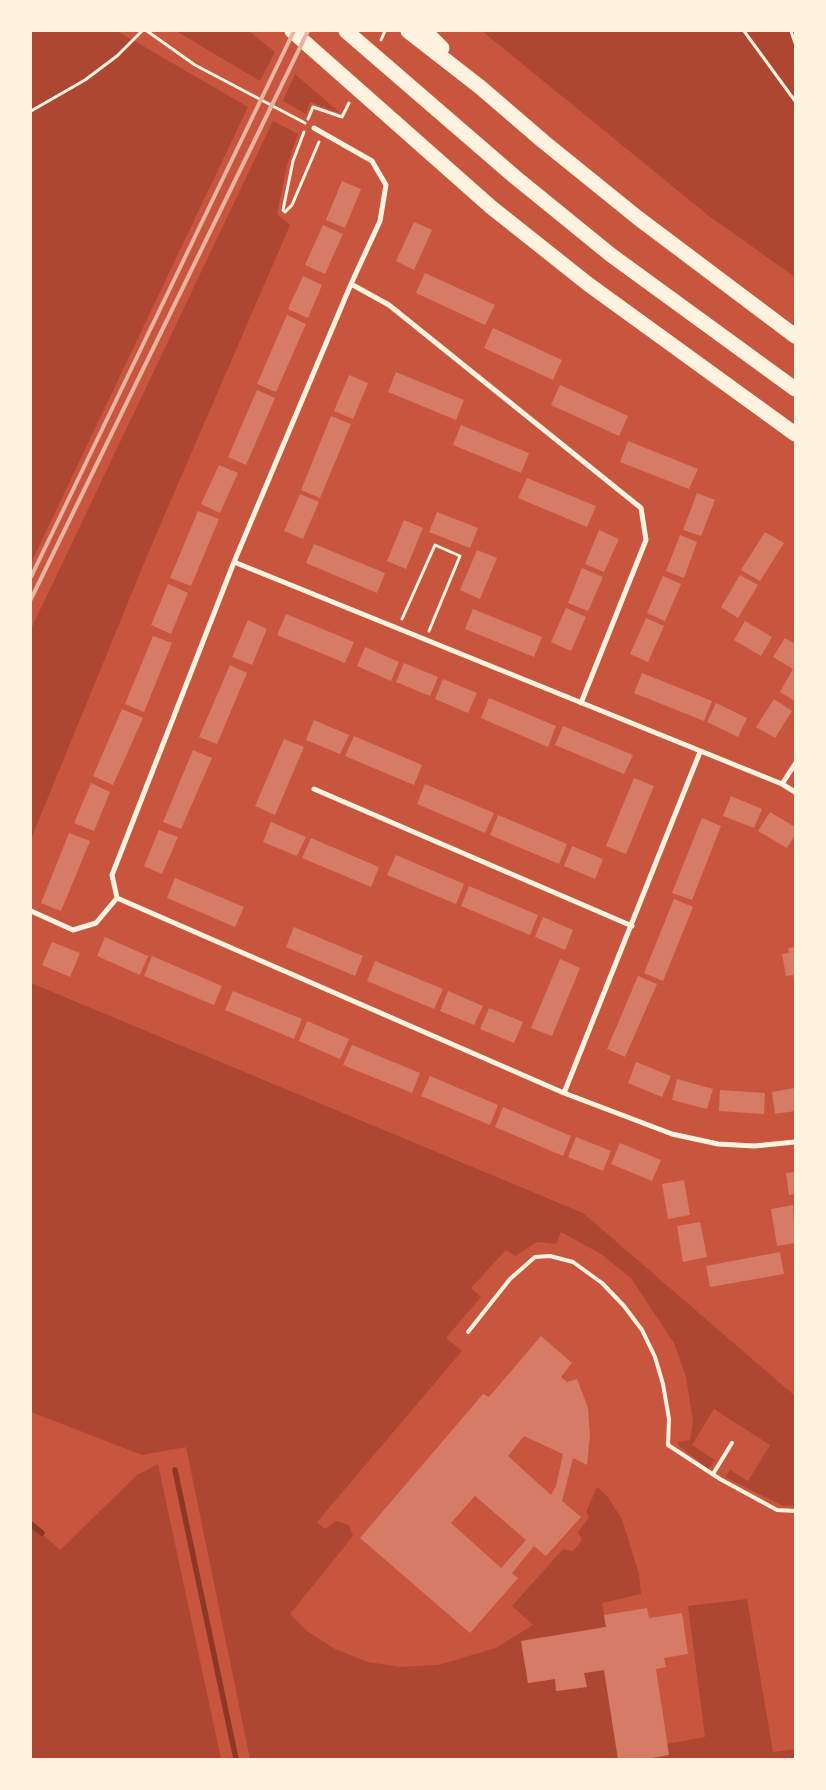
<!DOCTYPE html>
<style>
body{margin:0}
#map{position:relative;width:826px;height:1790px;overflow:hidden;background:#c8553d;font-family:"Open Sans",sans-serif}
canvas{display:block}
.frame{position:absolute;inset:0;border:32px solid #fff3e0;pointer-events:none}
</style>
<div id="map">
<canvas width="826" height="1790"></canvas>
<div class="frame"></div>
</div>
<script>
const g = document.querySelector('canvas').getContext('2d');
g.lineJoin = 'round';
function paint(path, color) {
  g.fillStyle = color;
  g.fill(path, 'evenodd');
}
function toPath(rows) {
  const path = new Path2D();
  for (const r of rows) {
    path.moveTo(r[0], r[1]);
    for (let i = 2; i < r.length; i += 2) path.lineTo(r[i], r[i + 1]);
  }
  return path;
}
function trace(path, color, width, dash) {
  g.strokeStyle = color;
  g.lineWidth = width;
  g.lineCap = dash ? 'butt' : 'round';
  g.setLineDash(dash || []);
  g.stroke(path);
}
const green = toPath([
 [31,31,117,31,248,107,31,563],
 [176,31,249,31,275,52,260,81],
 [482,31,795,31,795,277,709,216],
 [295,74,340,113,310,102,306,114,283,101],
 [273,121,298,134,287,165,277,214,290,225,149,551,31,839,31,629],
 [31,983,583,1213,795,1396,795,1505,783,1506,725,1477,730,1470,748,1481,770,1445,714,1409,692,1445,715,1460,708,1469,678,1445,678,1442,690,1440,693,1421,686,1377,674,1343,631,1278,601,1254,561,1232,556,1244,537,1242,515,1256,506,1250,471,1288,481,1297,446,1338,462,1351,317,1522,325,1529,336,1521,349,1525,353,1536,290,1614,307,1631,335,1649,368,1662,400,1667,438,1665,496,1648,533,1625,512,1606,563,1549,573,1551,582,1540,578,1532,589,1517,586,1512,597,1487,607,1496,622,1519,639,1574,641,1594,602,1603,606,1627,521,1641,528,1683,555,1679,557,1691,586,1687,584,1673,604,1670,618,1759,250,1759,186,1447,142,1455,31,1412],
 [158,1464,221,1759,31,1759,31,1524,60,1550,137,1475],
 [747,1599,773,1752,795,1749,795,1759,646,1759,667,1744,705,1737,688,1606]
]);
const stream = toPath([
 [175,1470,236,1759],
 [31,1524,42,1533]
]);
const building = toPath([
 [342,181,361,189,345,228,326,220],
 [414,222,432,230,414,270,396,261],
 [323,225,343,234,325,274,305,265],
 [425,273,495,305,485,325,416,293],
 [303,276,322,285,308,318,288,309],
 [287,315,306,324,276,392,257,384],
 [493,328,562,360,553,380,484,348],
 [396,372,464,400,456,420,388,392],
 [349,375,368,383,353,419,334,411],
 [560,385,628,416,619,436,551,405],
 [257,390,275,398,246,465,228,457],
 [331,416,351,424,320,498,301,490],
 [461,425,529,453,521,473,453,445],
 [628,441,698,469,689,489,620,462],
 [219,465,238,473,220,513,201,504],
 [527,478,596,506,587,527,518,498],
 [697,493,715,500,701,536,683,530],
 [300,494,319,502,303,539,284,531],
 [198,511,219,519,191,586,170,578],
 [437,512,478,528,470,548,429,532],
 [404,520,423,528,406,569,387,561],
 [599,530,619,539,604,572,585,564],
 [765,532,784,543,760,581,741,570],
 [680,535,697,542,684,578,666,571],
 [314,544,385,573,377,593,306,563],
 [477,550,497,558,480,599,460,590],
 [582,568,603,577,588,611,568,603],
 [740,575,758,585,738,618,721,607],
 [663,576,681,584,665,621,647,613],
 [168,584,188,593,171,634,151,625],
 [566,608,586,617,571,651,551,642],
 [473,609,542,637,534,657,465,629],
 [286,614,354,642,345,663,277,635],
 [646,618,664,626,648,662,630,654],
 [248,620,267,629,252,665,232,657],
 [745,621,772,637,761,656,734,640],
 [153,636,172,643,144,712,125,704],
 [785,638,795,644,795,701,780,692,793,669,773,657],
 [365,647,399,662,391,681,357,666],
 [404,663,438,677,430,696,396,682],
 [230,665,247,673,217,744,199,737],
 [642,673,712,701,704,721,634,693],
 [443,679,477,693,468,713,435,699],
 [489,698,556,726,548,747,481,718],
 [774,699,792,711,775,738,756,727],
 [716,703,747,718,738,737,707,722],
 [122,709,143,718,113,785,93,776],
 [314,720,349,735,340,754,306,740],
 [563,726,633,755,624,774,555,745],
 [354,736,422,765,414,785,345,756],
 [284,739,304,747,275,815,255,806],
 [193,750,212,758,181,829,163,822],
 [634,778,654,786,626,854,606,846],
 [91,783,110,792,94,831,74,823],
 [425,784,494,813,485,833,417,804],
 [731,796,762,809,754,828,723,816],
 [770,812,795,827,795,835,787,848,758,831],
 [498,815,567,844,559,864,490,835],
 [702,818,721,826,692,900,672,893],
 [271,822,306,837,297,856,263,842],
 [159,830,178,837,162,874,144,866],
 [69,833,90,841,61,911,41,903],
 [311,838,379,867,371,887,302,858],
 [572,846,603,859,595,879,564,866],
 [396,855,464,884,456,904,387,875],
 [175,878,244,907,235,927,167,898],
 [469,886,538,915,530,935,461,906],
 [674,899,693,907,663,981,644,973],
 [543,917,573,930,565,950,535,937],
 [294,927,363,956,355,976,286,947],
 [105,937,148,956,140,975,97,956],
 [52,942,80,953,70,977,42,965],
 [795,947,795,980,794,980,793,975,786,976,782,954,789,953,788,948],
 [152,956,222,986,214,1005,144,976],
 [560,959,580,968,552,1036,531,1028],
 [375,961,443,989,434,1009,367,981],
 [638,976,657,984,625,1057,607,1049],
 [233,991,302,1019,294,1039,225,1010],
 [448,991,483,1006,474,1025,440,1011],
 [489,1008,523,1022,514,1043,480,1029],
 [307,1021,349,1039,340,1059,299,1041],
 [352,1045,420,1073,412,1093,343,1065],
 [636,1062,671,1076,662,1097,628,1083],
 [430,1076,498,1105,490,1125,421,1096],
 [677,1079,713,1089,707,1109,672,1100],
 [795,1088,795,1111,775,1114,772,1092],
 [720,1090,765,1093,764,1114,719,1111],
 [503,1107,571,1136,563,1156,495,1127],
 [576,1137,611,1151,603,1171,568,1157],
 [620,1143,661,1160,652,1181,611,1164],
 [795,1172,795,1194,789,1195,786,1173],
 [684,1180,690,1215,668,1219,662,1184],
 [793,1205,795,1243,777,1246,771,1209],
 [700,1222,707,1257,683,1262,677,1226],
 [780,1252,784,1274,710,1287,706,1266],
 [541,1336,572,1363,561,1377,567,1382,577,1379,588,1408,590,1435,587,1465,573,1458,562,1501,581,1517,546,1556,534,1546,512,1573,518,1578,470,1633,360,1538,483,1394,489,1397],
 [524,1436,563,1454,556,1486,551,1495,508,1456],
 [475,1496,526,1540,501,1568,451,1523],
 [647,1608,649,1618,682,1613,688,1654,664,1658,666,1667,656,1669,669,1755,646,1759,618,1759,604,1670,584,1673,587,1687,556,1691,555,1679,528,1683,521,1641,606,1627,604,1615]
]);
const path = toPath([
 [147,31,195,65,305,123],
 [744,31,795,101],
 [791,31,795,43],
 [381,40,385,31],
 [31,111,85,80,117,56,142,31],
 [308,119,313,107,342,117,349,103],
 [304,132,293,161,283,210,285,212,292,205,319,142],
 [402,619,435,545,460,556,429,631]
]);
const service = toPath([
 [468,1332,510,1279,535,1257,550,1256,573,1262,602,1283,624,1306,642,1330,655,1357,663,1384,669,1419,668,1445,720,1479,777,1510,795,1511],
 [713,1474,732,1443]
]);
const minor = toPath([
 [351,284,389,305,641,508,646,540,581,703],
 [234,562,782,784,795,792],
 [782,784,795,764],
 [314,789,632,926],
 [117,898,112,875,234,562,351,284,380,221,386,185,372,161,314,128],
 [31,911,73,930,96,923,117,898,564,1093,672,1134,718,1144,754,1146,795,1142],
 [564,1093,700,752]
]);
const motorway = toPath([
 [292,31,491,207,588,284,795,434],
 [346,31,515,177,611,255,795,389],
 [408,31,480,87,544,142,638,218,795,336],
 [425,31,442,48]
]);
const rail = toPath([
 [31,577,294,31],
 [31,599,308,31]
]);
paint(green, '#ae4732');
trace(stream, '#8f3625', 5.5);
paint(building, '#d67c66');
trace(path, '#fff3e0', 3);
trace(service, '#fff3e0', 4);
trace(minor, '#fff3e0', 5);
trace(motorway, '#fff3e0', 15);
trace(rail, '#e9b49f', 4);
</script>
